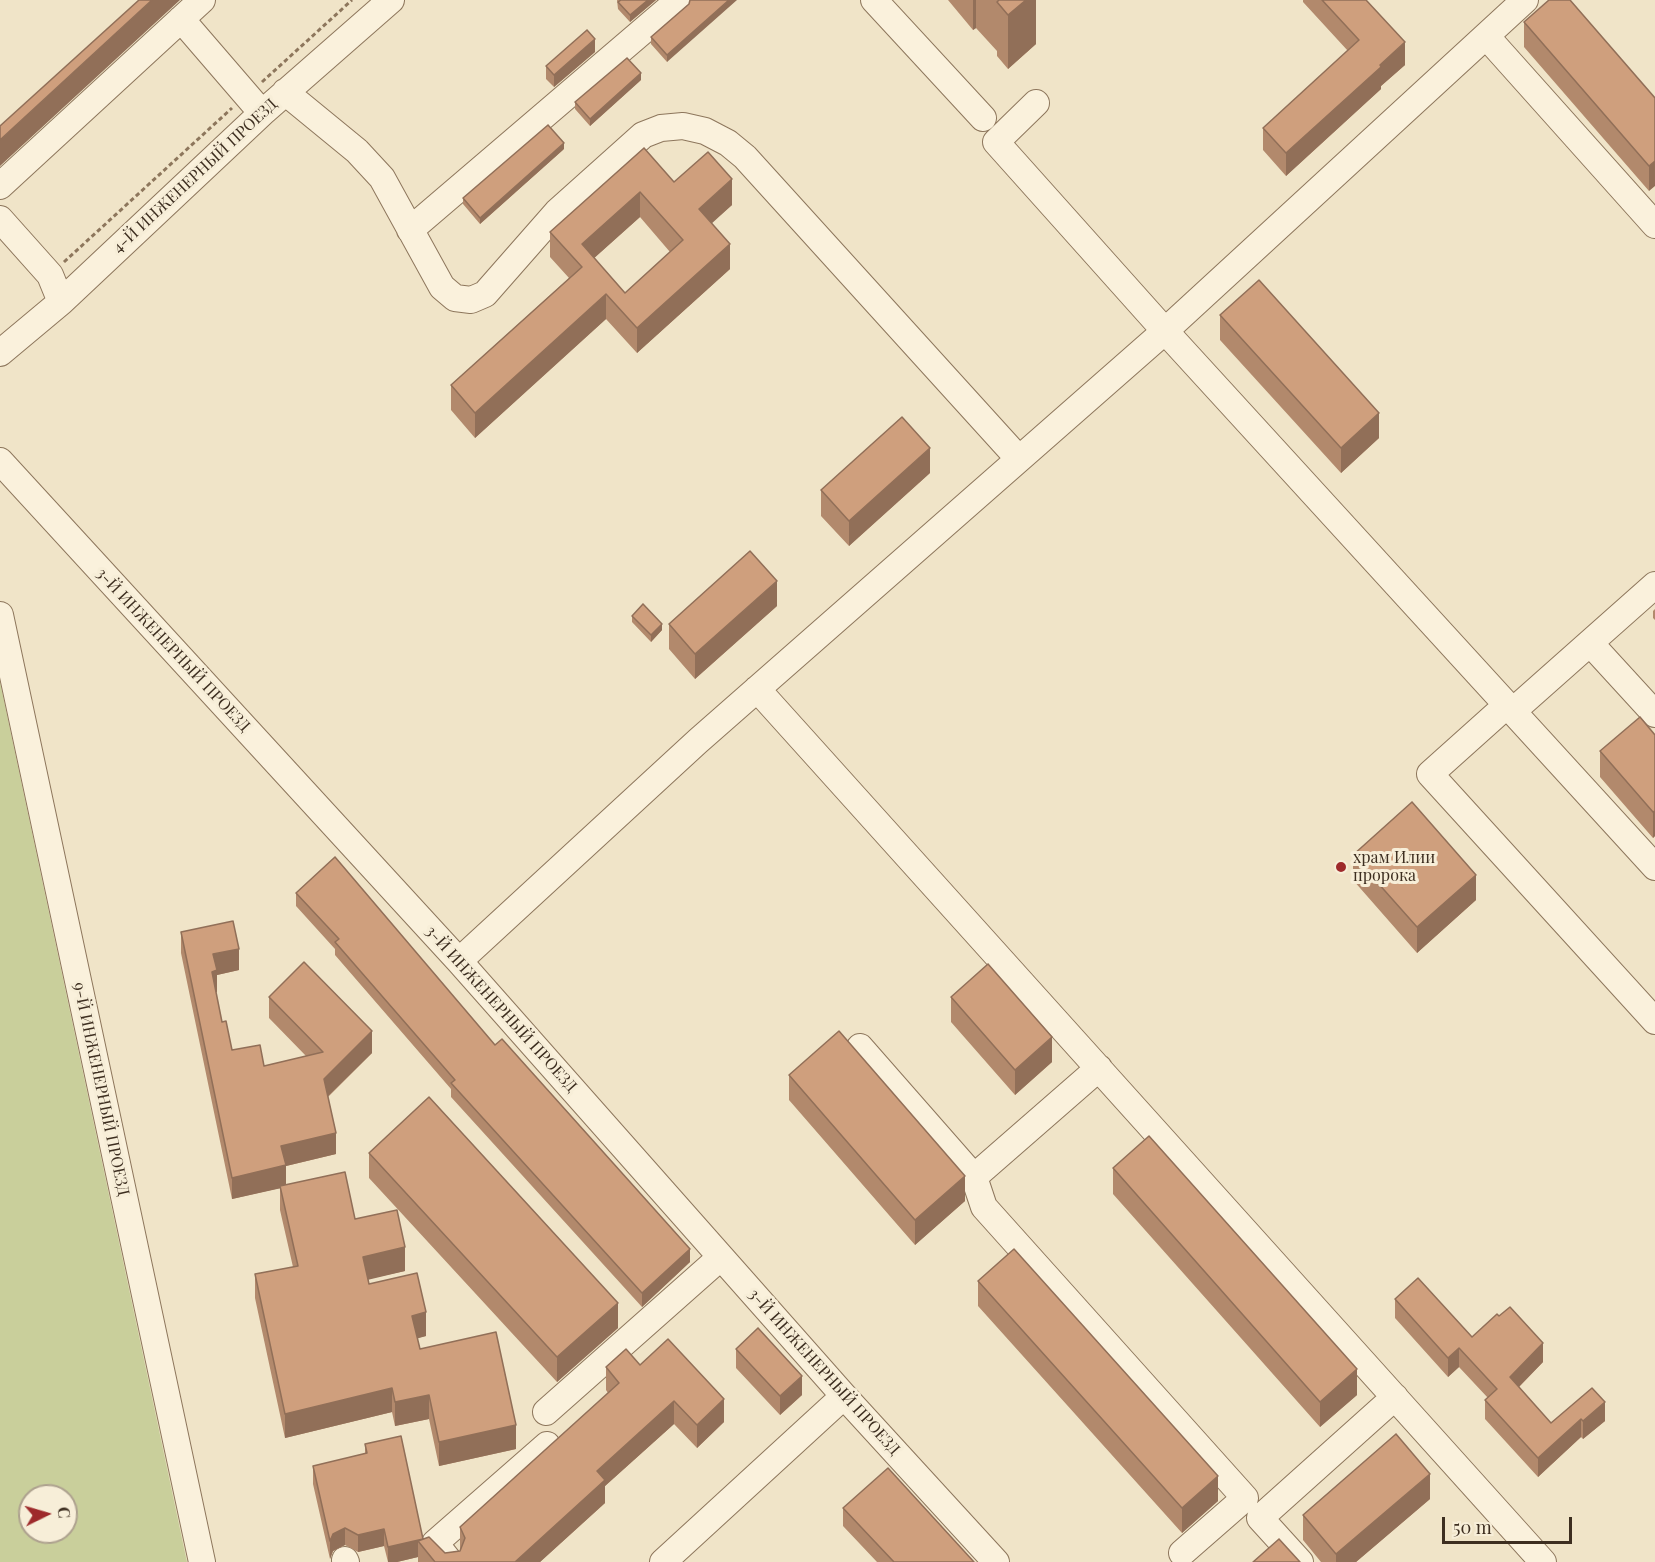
<!DOCTYPE html>
<meta charset="utf-8">
<style>
body{margin:0}
#map{position:relative;width:1655px;height:1562px;overflow:hidden;background:#f0e4c8;font-family:"Playfair Display",serif}
canvas{display:block}
.north{position:absolute;left:18px;top:1484px;width:60px;height:60px;box-sizing:border-box;background:#f7eed8;border:2px solid #ada18e;border-radius:50%;rotate:85deg;font-size:16px;font-weight:700;line-height:24px;text-align:center;color:#3d2e20}
.north::after{content:'';display:block;margin:auto;width:21px;height:27px;background:#9e2a2b;clip-path:polygon(50% 0,100% 100%,50% 72%,0 100%)}
.scale{position:absolute;left:1442px;top:1517px;width:130px;height:27px;box-sizing:border-box;border:3px solid #3d2e20;border-top:0;padding-left:8px;font-size:18px;line-height:21px;white-space:nowrap;color:#3d2e20;-webkit-text-stroke:4px #f7eed8;paint-order:stroke}
</style>
<div id="map">
<canvas width="1655" height="1562"></canvas>
<div class="north">С</div>
<div class="scale">50 m</div>
</div>
<script>
const g = document.querySelector('canvas').getContext('2d');
g.lineJoin = 'round';
function paint(path, color) {
  g.fillStyle = color;
  g.fill(path, 'evenodd');
}
function toPath(rows) {
  const path = new Path2D();
  for (const r of rows) {
    path.moveTo(r[0], r[1]);
    for (let i = 2; i < r.length; i += 2) path.lineTo(r[i], r[i + 1]);
  }
  return path;
}
function trace(path, color, width, dash) {
  g.strokeStyle = color;
  g.lineWidth = width;
  g.lineCap = dash ? 'butt' : 'round';
  g.setLineDash(dash || []);
  g.stroke(path);
}
function drawText(font, color, halo, rows, align = 'center') {
  g.font = font + ' "Playfair Display",serif';
  g.lineWidth = 6;
  g.setLineDash([]);
  g.textBaseline = 'middle';
  g.strokeStyle = halo;
  g.fillStyle = color;
  for (const [text, x, y, turn = 0] of rows) {
    g.save();
    g.translate(x, y);
    g.rotate((+turn || 0) * Math.PI / 180);
    g.textAlign = isNaN(turn) ? turn : align;
    if (halo) g.strokeText(text, 0, 0);
    g.fillText(text, 0, 0);
    g.restore();
  }
}
const green = toPath([
 [0,682,187,1562,0,1562],
 [30,1496,66,1496,66,1532,30,1532]
]);
const path = toPath([
 [262,82,352,0],
 [64,262,232,108]
]);
const minor = toPath([
 [874,0,983,118],
 [181,19,262,113],
 [1486,36,1655,225],
 [285,92,357,151,382,178,442,287,455,298,471,300,485,294,557,212,643,135,661,128,683,126,705,131,728,143,745,157,1019,459],
 [1036,103,996,142,1165,331,1655,867],
 [0,186,202,0],
 [0,219,50,275,61,302],
 [410,230,679,0],
 [0,353,61,302,262,113,391,0],
 [0,461,459,961,844,1396,996,1562],
 [0,615,202,1562],
 [1590,643,1655,714],
 [757,689,1543,1562],
 [1507,705,1430,774,1655,1021],
 [1513,711,1655,585],
 [459,961,698,741,1165,331,1525,0],
 [860,1047,974,1177,1099,1068],
 [974,1177,984,1207,1245,1498,1182,1553],
 [546,1412,721,1257],
 [345,1560,346,1562],
 [450,1562,435,1543,547,1445],
 [663,1562,844,1396],
 [1300,1562,1260,1518,1395,1397]
]);
const wall = toPath([
 [617,0,656,0,630,22,618,9],
 [948,0,1036,0,1036,44,1008,69,997,56,997,51,976,28,973,30],
 [1303,0,1366,0,1405,65,1381,86,1381,89,1286,176,1263,150,1263,128,1348,51,1303,2],
 [689,4,667,62,651,44,651,37],
 [1524,22,1655,98,1649,191,1524,47],
 [595,52,554,87,546,79,546,66],
 [641,80,590,126,575,109,575,102],
 [644,148,674,182,732,205,711,223,730,269,637,353,606,319,475,438,451,410,451,385,569,278,550,257,550,232],
 [640,217,670,252,625,293,594,258],
 [564,149,480,224,463,204,463,198],
 [1220,315,1379,438,1341,473,1220,340],
 [930,473,849,546,821,516,821,490],
 [777,606,695,679,669,649,669,624],
 [1655,609,1655,620,1653,618,1653,611],
 [632,616,662,630,651,642,632,622],
 [1655,735,1655,836,1653,838,1600,777,1600,751],
 [1353,855,1476,900,1417,953,1353,880],
 [296,893,495,1045,690,1262,642,1307,451,1097,451,1089,335,955,335,949,296,906],
 [181,932,239,970,217,975,217,992,216,992,222,1022,232,1050,264,1066,306,1056,269,1018,269,997,372,1053,328,1097,336,1154,286,1166,286,1185,355,1219,405,1271,368,1279,369,1284,426,1336,417,1338,420,1349,516,1449,439,1466,429,1419,395,1426,392,1412,285,1438,255,1298,255,1274,293,1267,280,1210,280,1188,232,1199,181,953],
 [951,997,1052,1062,1015,1095,951,1022],
 [789,1075,965,1201,915,1245,789,1100],
 [369,1153,618,1328,557,1382,369,1178],
 [1113,1168,1357,1395,1320,1427,1113,1194],
 [978,1281,1218,1501,1182,1533,978,1306],
 [1395,1299,1472,1337,1543,1362,1519,1387,1551,1423,1592,1388,1605,1421,1583,1439,1581,1437,1538,1477,1485,1419,1485,1400,1488,1398,1459,1367,1448,1377,1395,1318],
 [736,1349,802,1395,780,1415,736,1368],
 [640,1365,724,1422,697,1448,674,1424,605,1486,605,1503,540,1562,418,1562,418,1557,397,1562,388,1562,384,1546,358,1552,345,1545,333,1551,330,1559,313,1484,313,1466,365,1454,365,1444,423,1539,445,1553,460,1551,460,1527,608,1393,606,1390,606,1367],
 [1430,1499,1356,1562,1321,1562,1303,1540,1303,1515],
 [843,1508,974,1562,877,1562,843,1526]
]);
const shadedWall = toPath([
 [152,0,180,0,0,166,0,140],
 [648,0,656,0,630,22,630,15],
 [729,0,737,0,667,62,667,55],
 [973,0,976,0,976,28,973,30],
 [1026,0,1036,0,1036,44,1008,69,1008,15],
 [595,39,595,52,554,87,554,75],
 [1405,42,1405,65,1381,86,1381,89,1286,176,1286,153],
 [641,73,641,80,590,126,590,119],
 [564,143,564,149,480,224,480,218],
 [1655,161,1655,186,1649,191,1649,166],
 [732,179,732,205,699,235,699,209],
 [640,192,640,217,582,269,582,244],
 [730,244,730,269,637,353,637,328],
 [606,294,606,319,475,438,475,413],
 [1379,413,1379,438,1341,473,1341,448],
 [930,448,930,473,849,546,849,521],
 [777,581,777,606,695,679,695,654],
 [662,624,662,630,651,642,651,635],
 [1655,811,1655,836,1653,838,1653,812],
 [1476,875,1476,900,1417,953,1417,927],
 [239,949,239,970,217,975,217,992,212,993,212,972,213,954],
 [372,1031,372,1053,324,1100,324,1079],
 [1052,1037,1052,1062,1015,1095,1015,1070],
 [336,1133,336,1154,286,1166,286,1187,232,1199,232,1178,281,1146],
 [965,1176,965,1201,915,1245,915,1220],
 [405,1247,405,1271,363,1281,363,1257],
 [690,1249,690,1262,642,1307,642,1293],
 [618,1303,618,1328,557,1382,557,1357],
 [426,1312,426,1336,412,1340,412,1316],
 [1543,1343,1543,1362,1510,1396,1510,1377],
 [1459,1348,1459,1367,1448,1377,1448,1358],
 [1357,1369,1357,1395,1320,1427,1320,1402],
 [802,1376,802,1395,780,1415,780,1396],
 [392,1388,392,1412,285,1438,285,1414],
 [429,1395,429,1419,395,1426,395,1402],
 [724,1399,724,1422,697,1448,697,1425],
 [674,1401,674,1424,605,1486,605,1503,540,1562,515,1562,597,1471],
 [1605,1402,1605,1421,1583,1439,1583,1421],
 [1581,1419,1581,1437,1538,1477,1538,1458],
 [516,1425,516,1449,439,1466,439,1442],
 [1430,1474,1430,1499,1356,1562,1336,1562,1336,1554],
 [1218,1476,1218,1501,1182,1533,1182,1508],
 [345,1528,345,1545,333,1551,330,1559,330,1541,333,1534],
 [384,1529,384,1546,358,1552,358,1535],
 [423,1539,418,1541,418,1557,397,1562,388,1562,388,1547]
]);
const building = toPath([
 [139,0,152,0,0,140,0,126,139,0],
 [621,0,648,0,630,15,618,2,621,0],
 [690,0,729,0,667,55,651,37,689,4,690,0],
 [999,0,1026,0,1008,15,997,2,999,0],
 [1322,0,1366,0,1405,42,1380,65,1381,67,1286,153,1263,128,1359,40,1322,0],
 [1549,0,1570,0,1655,98,1655,161,1649,166,1524,22,1549,0],
 [587,30,595,39,554,75,546,66,587,30],
 [627,58,641,73,590,119,575,102,627,58],
 [548,125,564,143,480,218,463,198,548,125],
 [644,148,674,182,708,152,732,179,699,209,730,244,637,328,606,294,475,413,451,385,582,267,550,232,644,148],
 [640,192,683,240,625,293,582,244,640,192],
 [1259,280,1379,413,1341,448,1220,315,1259,280],
 [902,417,930,448,849,521,821,490,902,417],
 [750,551,777,581,695,654,669,624,750,551],
 [643,604,662,624,651,635,632,616,643,604],
 [1640,717,1655,735,1655,811,1653,812,1600,751,1640,717],
 [1412,802,1476,875,1417,927,1353,855,1412,802],
 [335,857,495,1045,502,1039,690,1249,642,1293,451,1083,455,1080,335,942,339,939,296,893,335,857],
 [233,921,239,949,213,954,217,970,212,972,222,1022,226,1021,232,1050,260,1045,264,1066,323,1052,269,997,304,962,372,1031,324,1079,336,1133,281,1146,286,1165,232,1178,181,932,233,921],
 [988,964,1052,1037,1015,1070,951,997,988,964],
 [839,1031,965,1176,915,1220,789,1075,839,1031],
 [429,1097,618,1303,557,1357,369,1153,429,1097],
 [1149,1136,1357,1369,1320,1402,1113,1168,1149,1136],
 [345,1172,355,1219,397,1210,405,1247,363,1257,369,1284,417,1273,426,1312,412,1316,420,1349,496,1332,516,1425,439,1442,429,1395,395,1402,392,1388,285,1414,255,1274,298,1266,280,1186,345,1172],
 [1014,1249,1218,1476,1182,1508,978,1281,1014,1249],
 [1418,1278,1472,1337,1497,1314,1499,1316,1510,1307,1543,1343,1510,1377,1551,1423,1592,1388,1605,1402,1583,1421,1581,1419,1538,1458,1485,1400,1497,1389,1459,1348,1448,1358,1395,1299,1418,1278],
 [758,1328,802,1376,780,1396,736,1349,758,1328],
 [668,1339,724,1399,697,1425,674,1401,597,1471,605,1480,515,1562,435,1562,418,1541,429,1537,445,1553,460,1551,465,1538,460,1527,619,1383,606,1367,626,1349,640,1365,668,1339],
 [1396,1434,1430,1474,1336,1554,1303,1515,1396,1434],
 [401,1436,423,1539,388,1547,384,1529,358,1535,345,1528,333,1534,330,1541,313,1466,367,1453,365,1444,401,1436],
 [888,1468,974,1562,894,1562,843,1508,888,1468],
 [1279,1539,1300,1562,1253,1562,1279,1539]
]);
const markers = [
 [1341,867,6,"#9e2a2b"]
];
const streetNames = [
 ["4-Й ИНЖЕНЕРНЫЙ ПРОЕЗД",195,176,-43],
 ["3-Й ИНЖЕНЕРНЫЙ ПРОЕЗД",173,650,47],
 ["3-Й ИНЖЕНЕРНЫЙ ПРОЕЗД",501,1009,48],
 ["9-Й ИНЖЕНЕРНЫЙ ПРОЕЗД",101,1089,78],
 ["3-Й ИНЖЕНЕРНЫЙ ПРОЕЗД",824,1372,48]
];
const poiNames = [
 ["храм Илии",1353,858],
 ["пророка",1353,876]
];
paint(green, '#c9cf9b');
trace(minor, '#8d765c', 28);
trace(path, '#8d765c', 3, [4.5, 3]);
trace(minor, '#faf1dc', 26);
paint(wall, '#b2896c');
paint(shadedWall, '#916f58');
paint(building, '#cf9f7d');
trace(building, '#916f58', 1.5);
for (const [x, y, r, color] of markers) {
  const dot = new Path2D();
  dot.arc(x, y, r, 0, 2 * Math.PI);
  g.fillStyle = color;
  g.fill(dot);
  trace(dot, '#f7eed8', 2);
}
drawText('16px', '#3d2e20', '#f7eed8', streetNames);
drawText('16px', '#3d2e20', '#f7eed8', poiNames, 'left');
</script>
